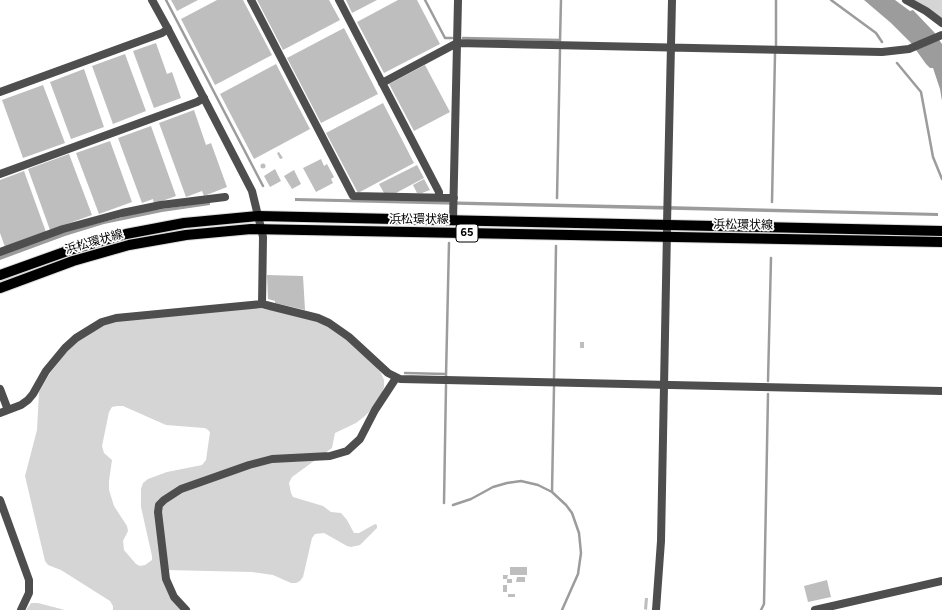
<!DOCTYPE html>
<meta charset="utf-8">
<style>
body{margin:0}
canvas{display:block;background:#fff}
</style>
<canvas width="942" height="610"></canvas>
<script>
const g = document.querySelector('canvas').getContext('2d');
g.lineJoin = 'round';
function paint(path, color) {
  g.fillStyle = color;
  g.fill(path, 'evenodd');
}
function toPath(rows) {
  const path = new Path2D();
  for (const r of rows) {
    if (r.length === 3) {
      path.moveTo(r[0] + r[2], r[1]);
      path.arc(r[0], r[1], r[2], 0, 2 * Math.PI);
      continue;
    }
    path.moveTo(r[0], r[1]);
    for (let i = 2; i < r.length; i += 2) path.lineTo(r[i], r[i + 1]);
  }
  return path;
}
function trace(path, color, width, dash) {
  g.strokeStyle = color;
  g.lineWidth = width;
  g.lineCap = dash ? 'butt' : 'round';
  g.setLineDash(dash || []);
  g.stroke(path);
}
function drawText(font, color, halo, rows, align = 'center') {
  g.font = font + ' Figtree,"Noto Sans JP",sans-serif';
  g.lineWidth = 3.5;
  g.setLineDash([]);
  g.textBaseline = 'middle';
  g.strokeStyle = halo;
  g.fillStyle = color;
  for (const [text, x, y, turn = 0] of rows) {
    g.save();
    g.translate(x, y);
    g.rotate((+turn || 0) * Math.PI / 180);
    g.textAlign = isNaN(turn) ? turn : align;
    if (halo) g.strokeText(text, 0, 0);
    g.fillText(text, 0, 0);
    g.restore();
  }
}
const green = toPath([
 [914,0,942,0,942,20,915,1],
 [253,308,271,310,317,321,338,332,374,364,381,373,384,380,384,387,382,394,373,408,365,416,356,423,335,433,332,448,292,477,289,483,291,493,293,497,323,506,331,512,341,513,347,520,354,533,359,533,375,524,377,525,377,528,360,545,351,547,347,546,324,533,315,534,312,538,303,577,300,581,296,583,291,583,273,575,252,572,166,570,182,610,113,610,113,606,110,601,61,570,48,565,45,561,25,476,37,430,39,392,50,373,68,350,79,340,103,325,117,321],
 [117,406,123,406,166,425,204,428,207,429,210,432,206,460,202,465,167,472,148,479,143,483,141,489,141,507,152,556,152,560,145,565,140,566,136,564,124,550,123,541,128,531,127,526,114,506,109,490,109,481,112,460,104,453,102,446,109,412,112,407],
 [31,603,38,603,65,610,26,610]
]);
const water = toPath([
 [864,0,895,0,910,11,913,10,934,32,942,44,942,101,940,89,933,68,930,68,926,64,911,43,891,23],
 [295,198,667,206,938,213,938,216,295,201],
 [210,202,210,205,162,212,104,224,65,236,0,260,0,255,64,232,142,212]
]);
const stream = toPath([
 [166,0,263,186],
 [425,0,445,38,452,38],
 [831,0,876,33,882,42],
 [463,38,560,40],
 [560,41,561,0],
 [776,45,776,0],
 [897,63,921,92,933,157,942,179],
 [557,198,560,50],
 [772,202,775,54],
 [405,373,446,374],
 [446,376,449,243],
 [554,378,556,246],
 [768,381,771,258],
 [552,492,554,387],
 [444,503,446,385],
 [453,505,471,499,493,487,507,483,521,481,538,485,552,492,566,505,572,513,579,533,581,553,578,574,562,610],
 [761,610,764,604,768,394]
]);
const building = toPath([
 [171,0,198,0,177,11],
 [217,0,243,0,272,55,215,85,181,19],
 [257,0,329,0,340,20,283,50],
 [346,0,377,0,352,13],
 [398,0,417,0,440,44,384,73,357,22],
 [344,28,378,94,321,123,287,58],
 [156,43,167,74,172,72,181,98,154,108,133,51],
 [125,54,146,111,113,124,92,66],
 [276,64,310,129,254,159,220,94],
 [425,65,450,112,414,131,389,84],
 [84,69,104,127,71,139,50,82],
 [43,85,65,143,23,158,2,100],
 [383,103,414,163,358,193,326,133],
 [194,110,206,145,211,143,227,187,204,196,202,191,186,197,159,123],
 [151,126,176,196,154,204,153,199,142,203,118,138],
 [110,141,132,202,99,214,76,153],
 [279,152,283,158,280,159,277,153],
 [69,154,92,215,50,230,28,169],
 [321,159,324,166,327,164,334,177,331,179,333,183,316,192,303,168],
 [263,166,2.5],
 [417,165,424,178,396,193,384,193,379,184],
 [275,169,281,181,270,187,264,176],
 [294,170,301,184,292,189,284,176],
 [24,171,46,232,5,247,0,233,0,180],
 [424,179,430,190,422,193,417,193,413,185],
 [267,275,303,276,305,310,275,303,275,301,268,299],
 [580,342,584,342,584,348,580,348],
 [510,567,527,567,527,575,510,575],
 [503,575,508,575,507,579,503,579],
 [517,577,525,577,525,582,516,582],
 [507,579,512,579,512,583,507,583],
 [827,580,831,597,808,602,804,586],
 [503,585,507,585,507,592,503,592],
 [508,594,515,594,515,597,508,597],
 [645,598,648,598,647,610,644,609]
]);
const minor = toPath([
 [251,0,353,196,454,198],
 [339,0,439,192,439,197],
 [906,0,926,11,942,23],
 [382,83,457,43,882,52,909,49,942,35],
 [0,92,162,33,168,29],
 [0,174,197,102,204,98],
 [453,221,458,0],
 [667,224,672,0],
 [261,228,263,237,262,304],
 [0,252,63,229,122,213,161,205,225,197],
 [0,389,8,410],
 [0,413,21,405,28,400,33,394,46,371,65,348,76,338,102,322,116,318,262,304,318,318,329,323,349,337,388,373,400,379,942,391],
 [0,500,29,580,29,593,21,610],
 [186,610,174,597,166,579,158,512,159,505,164,500,181,489,249,465,272,459,330,456,347,451,360,439,375,410,396,378],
 [815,610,942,581]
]);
const tertiary = toPath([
 [152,0,168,29,252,191,261,228],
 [656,610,661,541,667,231]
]);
const primary = toPath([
 [0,275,70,250,126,234,184,223,258,216,942,231],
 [0,288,73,261,129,245,186,235,251,229,942,242]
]);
const shields = [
 [467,233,22]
];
const shieldNames = [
 ["65",467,233]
];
const streetNames = [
 ["浜松環状線",419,219],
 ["浜松環状線",743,225,1],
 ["浜松環状線",94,242,-16]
];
paint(green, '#d5d5d5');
paint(water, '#9c9c9c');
trace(stream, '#9c9c9c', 2.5);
paint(building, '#bebebe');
trace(primary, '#dbdbdb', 12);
trace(minor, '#4e4e4e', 8);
trace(tertiary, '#4e4e4e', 8);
trace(primary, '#000', 10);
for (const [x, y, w] of shields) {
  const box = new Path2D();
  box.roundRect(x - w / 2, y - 9, w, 18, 3);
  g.fillStyle = '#fff';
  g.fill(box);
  trace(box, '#000', 1);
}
drawText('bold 11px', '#000', null, shieldNames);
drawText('12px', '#000', '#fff', streetNames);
</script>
